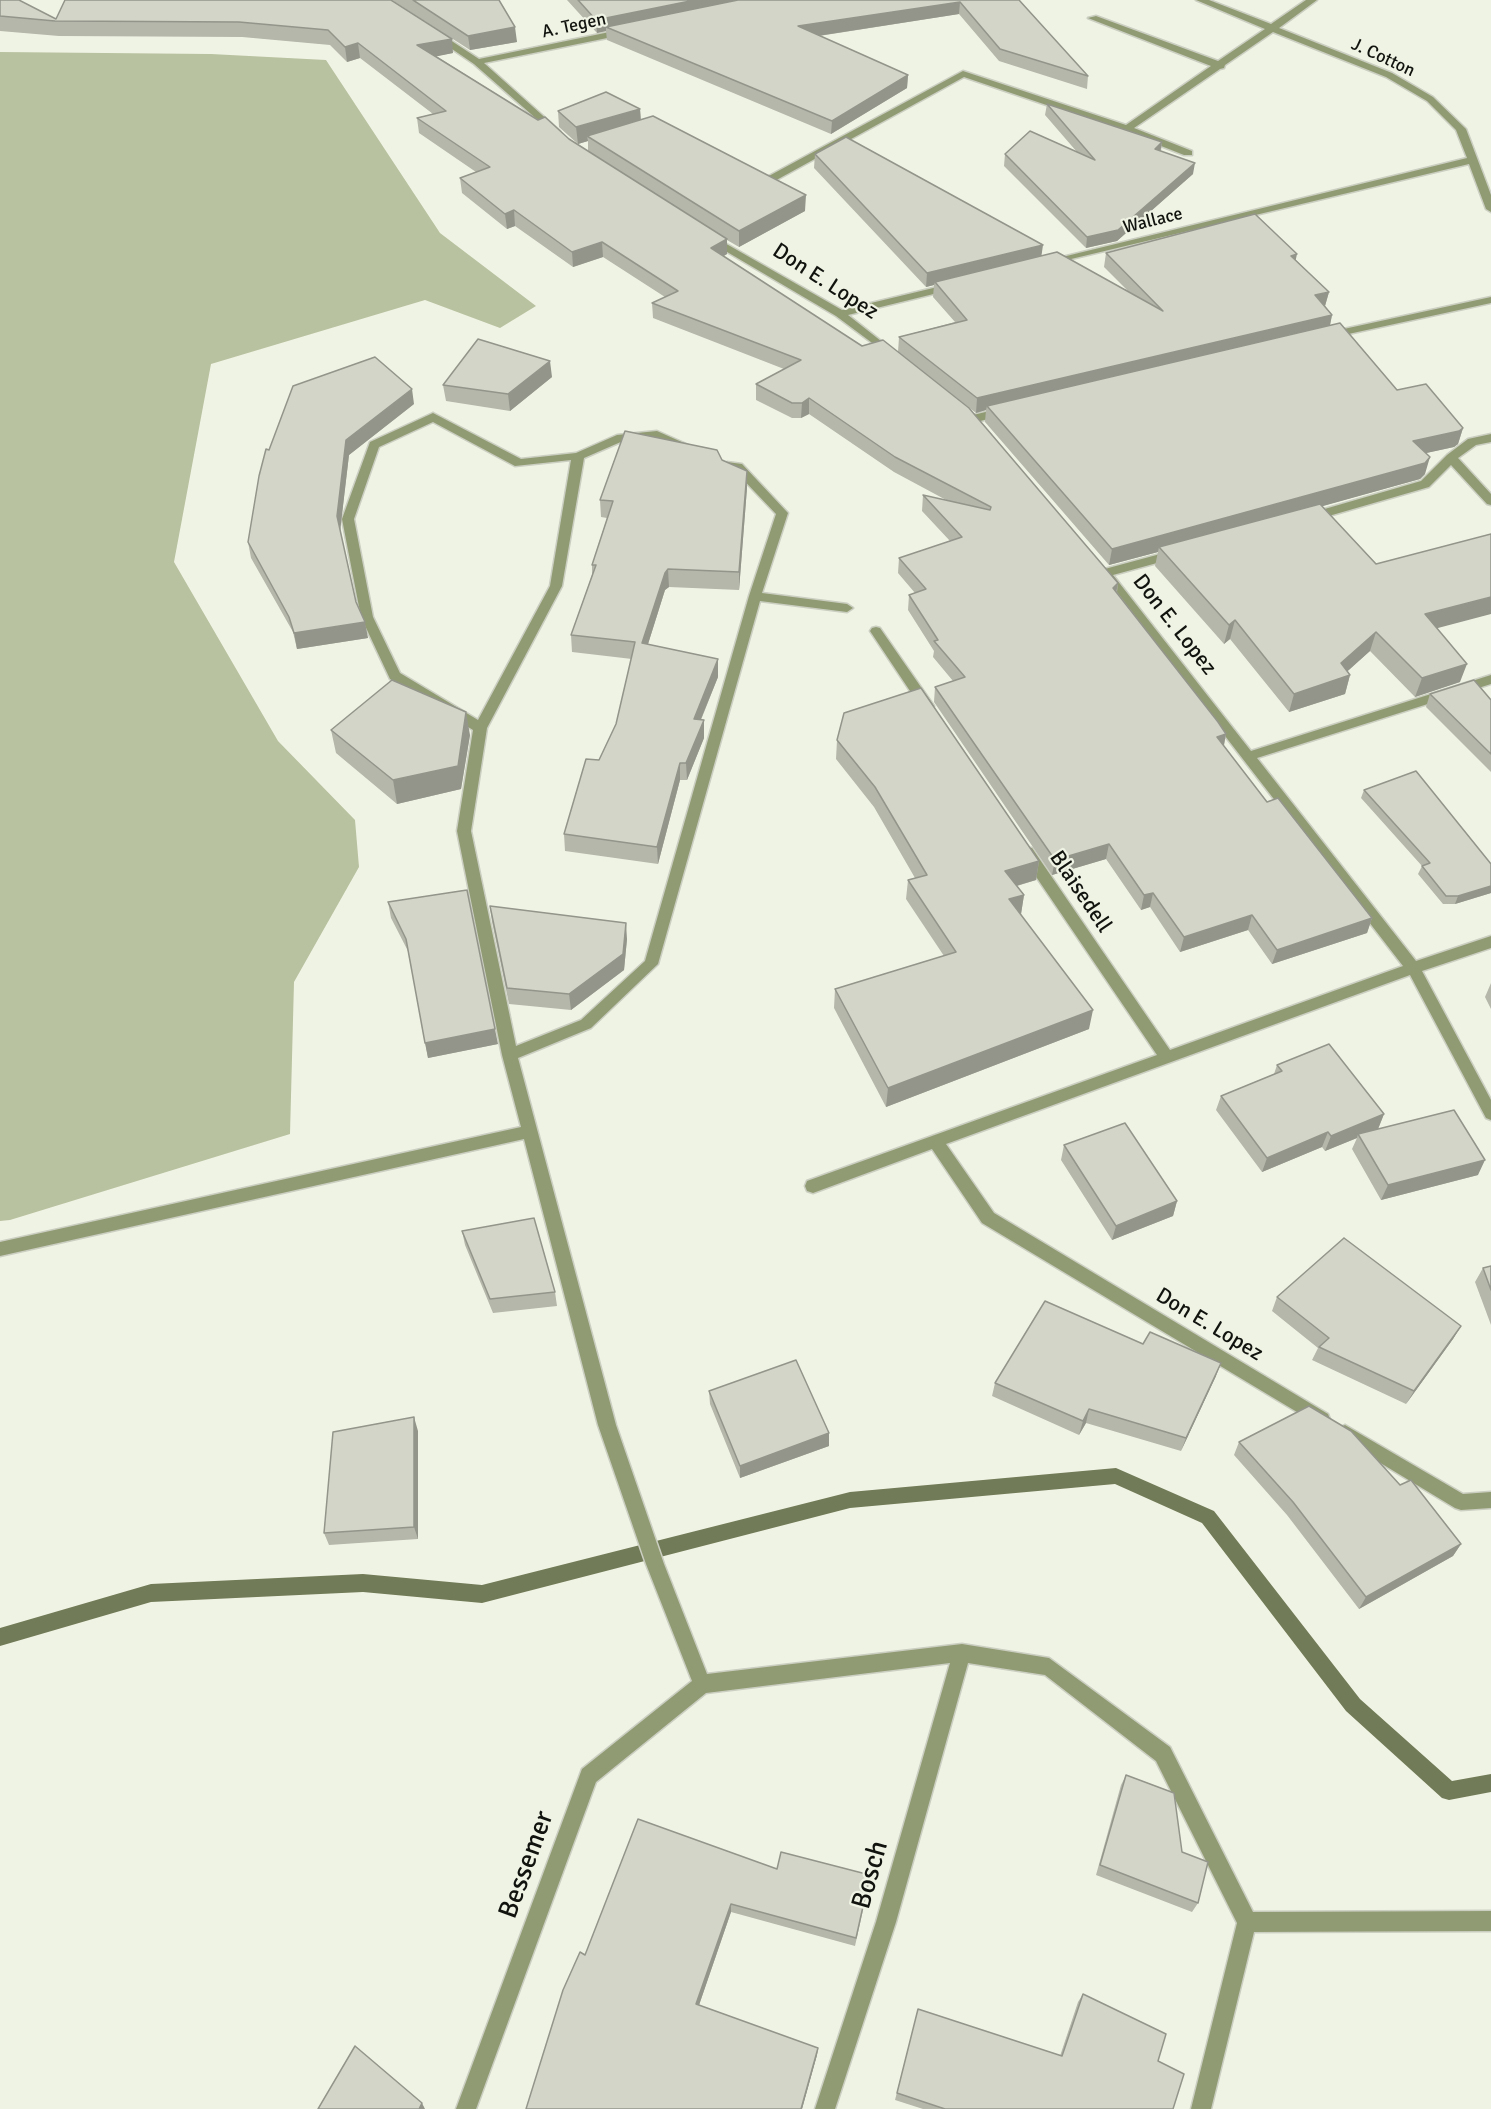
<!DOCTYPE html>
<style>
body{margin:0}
canvas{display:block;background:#eff3e4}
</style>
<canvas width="1491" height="2109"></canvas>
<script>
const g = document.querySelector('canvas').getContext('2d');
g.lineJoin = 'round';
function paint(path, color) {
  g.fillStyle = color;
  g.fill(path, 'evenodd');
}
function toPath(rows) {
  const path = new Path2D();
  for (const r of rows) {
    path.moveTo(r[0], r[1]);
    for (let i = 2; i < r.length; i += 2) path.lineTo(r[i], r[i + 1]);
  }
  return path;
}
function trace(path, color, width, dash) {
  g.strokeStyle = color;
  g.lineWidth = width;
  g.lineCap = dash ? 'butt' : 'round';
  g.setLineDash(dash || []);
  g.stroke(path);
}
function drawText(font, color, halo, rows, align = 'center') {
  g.font = font + ' Signika,sans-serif';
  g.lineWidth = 4.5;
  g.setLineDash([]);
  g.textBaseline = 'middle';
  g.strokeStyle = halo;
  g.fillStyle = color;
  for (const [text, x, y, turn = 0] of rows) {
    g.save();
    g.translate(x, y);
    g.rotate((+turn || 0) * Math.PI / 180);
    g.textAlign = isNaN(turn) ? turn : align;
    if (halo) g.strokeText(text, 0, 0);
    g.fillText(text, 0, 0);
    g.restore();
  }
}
const green = toPath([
 [0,52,211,54,326,60,440,233,536,306,500,328,425,300,211,364,174,562,278,741,355,820,359,867,294,982,290,1134,10,1220,0,1221]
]);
const stream = toPath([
 [1116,1468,1214,1511,1360,1699,1452,1781,1491,1774,1491,1792,1449,1800,1442,1798,1346,1711,1202,1523,1115,1484,850,1508,482,1603,363,1592,151,1602,0,1646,0,1628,151,1584,363,1574,482,1585,850,1492,1116,1468]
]);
const minor = toPath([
 [1196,0,1209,0,1271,24,1306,0,1317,0,1279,28,1392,73,1433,97,1466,129,1491,195,1491,212,1486,209,1469,164,1046,265,1046,261,1467,158,1456,130,1427,101,1386,77,1273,32,1225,65,1224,68,1220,69,1134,128,1192,151,1192,155,1184,155,1123,131,964,77,771,183,763,183,751,175,756,172,767,177,963,71,1126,125,1211,66,1088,18,1096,16,1218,61,1265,29,1196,0],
 [624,29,629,32,627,34,484,63,560,131,560,135,556,136,474,64,430,34,438,32,479,59,624,29],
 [709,234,842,310,954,283,959,286,958,288,848,315,895,352,897,354,891,357,836,316,705,239,704,237,709,234],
 [1491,297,1491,303,1330,338,1324,335,1330,332,1491,297],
 [1006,407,1010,409,1010,413,973,423,967,419,969,416,1006,407],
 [433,413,521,459,576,453,617,435,657,431,693,447,687,451,656,439,623,441,584,458,562,586,487,728,471,831,516,1046,581,1020,645,961,749,596,776,514,734,470,727,468,727,462,742,464,788,513,762,593,847,604,853,608,847,612,760,601,658,964,591,1028,518,1058,616,1425,664,1564,707,1674,962,1644,1049,1658,1170,1747,1253,1912,1491,1911,1491,1931,1254,1932,1211,2109,1191,2109,1237,1923,1156,1761,1045,1675,968,1663,896,1922,835,2109,815,2109,876,1922,950,1663,706,1693,596,1782,476,2109,456,2109,582,1769,692,1681,646,1564,598,1425,524,1139,0,1256,0,1242,521,1127,502,1055,457,831,473,730,390,679,361,617,342,519,370,442,433,413],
 [433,422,515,466,571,460,550,586,478,720,400,673,373,617,354,519,379,447,433,422],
 [1491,434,1491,442,1476,445,1458,458,1491,494,1491,505,1487,504,1451,465,1429,487,1308,522,1302,518,1304,515,1421,481,1447,455,1468,439,1491,434],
 [1175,550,1179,551,1179,557,1113,575,1251,751,1491,675,1491,684,1257,758,1416,961,1491,936,1491,948,1422,971,1491,1100,1491,1120,1486,1118,1410,975,946,1144,994,1213,1328,1414,1330,1419,1328,1424,1322,1427,982,1223,932,1149,813,1193,807,1191,805,1186,807,1181,1157,1055,1022,856,1020,852,1022,848,1032,848,1170,1050,1403,966,1099,573,1101,570,1175,550],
 [876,627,880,628,932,703,934,706,932,709,922,709,870,631,872,628,876,627],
 [1345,1425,1463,1494,1491,1492,1491,1508,1461,1510,1455,1508,1339,1438,1336,1433,1339,1428,1345,1425]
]);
const wall = toPath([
 [0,0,56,19,391,0,453,53,436,56,588,151,588,141,578,144,559,127,558,111,640,109,641,120,805,211,739,247,727,240,727,254,724,256,1118,583,1117,592,1226,734,1224,746,1267,802,1372,918,1367,933,1272,964,1248,930,1180,952,1150,907,1141,910,1106,859,1052,875,934,702,935,687,953,681,933,657,934,651,908,610,909,595,915,593,898,573,899,558,950,541,922,511,923,495,948,501,894,472,809,414,801,418,792,418,756,400,756,384,784,369,653,318,652,303,665,297,603,257,573,267,515,226,507,229,462,193,460,178,476,172,419,133,417,118,433,114,360,58,347,62,330,45,242,37,59,36,0,31],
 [392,0,499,0,517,42,470,50],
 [567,0,1019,0,1088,76,1087,89,999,61,959,14,819,36,908,75,907,88,831,134,607,40,606,31,597,33],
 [1047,104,1162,142,1161,151,1193,174,1117,241,1086,248,1004,166,1005,154,1077,152,1045,115],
 [815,154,1042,256,1127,290,1104,267,1106,253,1296,260,1329,292,1325,306,1332,315,1330,325,1397,390,1463,428,1458,444,1454,447,1426,453,1425,474,1420,479,1322,506,1437,628,1460,682,1415,697,1370,651,1347,671,1350,675,1345,694,1289,712,1230,639,1224,644,1155,566,1158,552,1109,565,985,422,986,410,976,413,898,352,899,337,955,322,933,297,934,285,926,287,814,168],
 [552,377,510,411,446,401,443,385],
 [414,404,349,455,340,530,356,602,368,638,297,649,293,632,251,558,248,542,269,450],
 [722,460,747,471,747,488,739,590,669,587,665,590,648,644,718,677,701,720,704,738,687,780,680,780,658,864,565,851,564,834,616,724,632,659,572,652,571,635,592,575,592,565,607,518,601,517,600,500],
 [1430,694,1491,700,1491,772,1426,707],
 [331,730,470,735,461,789,397,804,336,753],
 [837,740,1039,861,1036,880,1017,886,1024,895,1021,914,1089,1029,886,1107,834,1008,835,989,944,956,906,899,908,880,915,878,874,807,836,759],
 [1364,790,1491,864,1491,893,1455,904,1443,904,1418,874,1422,866,1361,798],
 [388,902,498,1044,428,1058,409,953,391,918],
 [490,906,627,939,624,970,571,1010,509,1004,492,922],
 [1491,983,1491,1009,1485,997],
 [1277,1065,1384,1114,1378,1129,1478,1175,1381,1200,1352,1149,1357,1138,1325,1151,1322,1147,1262,1172,1216,1110,1221,1096,1274,1074],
 [1064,1145,1177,1201,1173,1216,1112,1240,1061,1160],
 [462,1231,555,1292,557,1306,493,1313,465,1245],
 [1491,1266,1491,1325,1475,1282,1483,1268],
 [1277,1297,1461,1326,1453,1339,1406,1404,1312,1360,1318,1348,1272,1311],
 [1216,1376,1181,1451,1086,1423,1079,1435,992,1396,995,1383],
 [709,1391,829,1433,829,1446,740,1478,710,1404],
 [418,1431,418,1539,329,1545,324,1533],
 [1239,1442,1461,1544,1453,1556,1359,1609,1287,1515,1234,1455],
 [1126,1775,1182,1852,1198,1903,1192,1912,1096,1875,1121,1785],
 [777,1869,869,1883,855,1946,731,1912,699,2005,818,2048,817,2055,802,2109,585,1955],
 [1083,1994,1158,2061,1173,2109,923,2109,895,2100,918,2009,1060,2056,1078,2002]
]);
const shadedWall = toPath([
 [695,0,757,0,606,27,606,31,597,33,596,20],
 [960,2,959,14,798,39,798,26],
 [515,27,517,42,470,50,468,36],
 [452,39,453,53,419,60,417,45],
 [358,43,360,58,347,62,345,47],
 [908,75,907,88,831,134,832,121],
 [640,109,641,125,587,136,588,141,578,144,576,127],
 [1162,142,1160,153,1155,149],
 [1195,163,1193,174,1117,241,1086,248,1087,237],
 [806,195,805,211,739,247,739,231],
 [514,210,515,226,507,229,505,214],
 [727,239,727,254,711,263,711,248],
 [602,242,603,257,573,267,572,252],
 [1043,245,1041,259,935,282,934,285,926,287,927,273],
 [1297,254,1294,268,1291,256],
 [1329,292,1325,306,1315,295],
 [1332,315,1329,330,987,406,986,410,976,413,977,398],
 [550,361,552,377,510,411,508,394],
 [412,389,414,404,349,455,340,532,337,516,346,440],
 [809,398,809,414,801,418,802,403],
 [1463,428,1458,444,1454,447,1408,457,1413,441],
 [1430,457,1425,474,1420,479,1162,551,1159,547,1158,552,1109,565,1112,549],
 [747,471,747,488,739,590,739,572],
 [668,569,669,587,665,590,643,660,642,643,665,573],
 [1118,583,1115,598,1113,588],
 [1491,597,1491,614,1419,633,1425,614],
 [1235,620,1230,639,1224,644,1229,625],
 [365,622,368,638,297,649,294,633],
 [1376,632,1370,651,1339,679,1350,675,1345,694,1289,712,1294,694,1341,663],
 [718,659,718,677,694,736,694,719],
 [1467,664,1460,682,1415,697,1422,678],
 [466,712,470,735,461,789,397,804,393,780],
 [704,720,704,738,687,780,686,763],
 [1226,734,1223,749,1217,737],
 [680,763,680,780,658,864,657,847],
 [1109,844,1106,859,1052,875,1055,860],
 [1039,861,1036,880,1002,890,1005,871],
 [1491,886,1491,893,1455,904,1458,896],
 [1153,893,1150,907,1141,910,1144,895],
 [1024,895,1021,914,1009,899],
 [1252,915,1248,930,1180,952,1184,937],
 [1372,918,1367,933,1272,964,1277,950],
 [626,923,627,939,624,970,571,1010,569,994],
 [1093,1010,1089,1029,886,1107,888,1088],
 [495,1029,498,1044,428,1058,425,1043],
 [1384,1114,1378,1129,1358,1134,1357,1138,1325,1151,1331,1136],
 [1328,1132,1322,1147,1262,1172,1267,1158],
 [1485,1160,1478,1175,1381,1200,1388,1185],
 [1177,1201,1173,1216,1112,1240,1116,1226],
 [1461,1326,1453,1339,1406,1404,1414,1391],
 [1221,1363,1216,1376,1181,1451,1186,1438],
 [1089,1409,1086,1423,1079,1435,1083,1421],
 [414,1417,418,1431,418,1539,414,1527],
 [829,1433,829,1446,740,1478,740,1466],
 [1461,1544,1453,1556,1359,1609,1366,1597],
 [731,1904,731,1912,697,2011,696,2004],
 [818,2048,817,2055,802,2109,801,2109],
 [422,2103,425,2109,419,2109]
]);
const building = toPath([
 [0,0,19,0,56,19,65,0,391,0,452,39,417,45,538,120,545,117,569,139,727,239,711,248,862,346,883,340,969,408,1118,583,1113,588,1218,722,1226,734,1217,737,1267,802,1278,798,1372,918,1277,950,1252,915,1184,937,1153,893,1144,895,1109,844,1055,860,935,687,965,677,934,641,938,640,909,595,926,589,899,558,962,537,923,495,990,510,991,507,895,457,809,398,802,403,792,403,756,384,801,360,652,303,678,291,602,242,572,252,514,210,505,214,460,178,490,167,417,118,446,111,358,43,345,47,328,30,239,22,55,21,0,16,0,0],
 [413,0,499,0,515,27,468,36,413,0],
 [578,0,695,0,596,20,578,0],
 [738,0,1019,0,1088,76,1000,49,960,2,798,26,908,75,832,121,606,27,738,0],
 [606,92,640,109,576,127,558,111,606,92],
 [1047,104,1162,142,1155,149,1195,163,1118,230,1087,237,1005,154,1030,131,1095,160,1047,104],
 [653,116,806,195,739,231,587,136,653,116],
 [846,137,1043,245,927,273,815,154,846,137],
 [1255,214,1297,254,1291,256,1329,292,1315,295,1332,315,977,398,899,337,967,320,935,282,1057,252,1163,311,1106,253,1255,214],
 [1340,323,1397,390,1426,384,1463,428,1459,431,1413,441,1430,457,1425,463,1112,549,987,406,1340,323],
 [478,339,550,361,508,394,443,385,478,339],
 [375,357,412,389,346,440,337,516,356,602,365,622,294,633,289,617,248,542,259,476,266,449,269,450,293,386,375,357],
 [625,431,717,450,722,460,747,471,739,572,668,569,665,573,642,643,718,659,694,719,704,720,686,763,680,763,657,847,564,834,586,759,599,760,616,724,635,642,571,635,596,565,592,565,613,501,600,500,625,431],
 [1320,504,1376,564,1491,534,1491,597,1425,614,1467,664,1422,678,1376,632,1341,663,1350,675,1294,694,1235,620,1229,625,1159,547,1320,504],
 [392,680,466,712,458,766,393,780,331,730,392,680],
 [1474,680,1491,700,1491,754,1430,694,1474,680],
 [921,688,1039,861,1005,871,1024,895,1009,899,1093,1010,888,1088,835,989,956,952,908,880,927,875,875,787,837,740,844,713,921,688],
 [1416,771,1491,864,1491,886,1458,896,1446,896,1422,866,1430,863,1364,790,1416,771],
 [467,890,495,1029,425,1043,406,939,388,902,467,890],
 [490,906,626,923,623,954,569,994,507,988,490,906],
 [1329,1044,1384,1114,1331,1136,1328,1132,1267,1158,1221,1096,1282,1071,1277,1065,1329,1044],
 [1454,1110,1485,1160,1388,1185,1358,1134,1454,1110],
 [1125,1123,1177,1201,1116,1226,1064,1145,1125,1123],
 [534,1218,555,1292,490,1299,462,1231,534,1218],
 [1344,1238,1461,1326,1414,1391,1319,1347,1329,1338,1277,1297,1344,1238],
 [1491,1266,1491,1290,1483,1268,1491,1266],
 [1045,1301,1143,1344,1150,1332,1221,1363,1186,1438,1089,1409,1083,1421,995,1383,1045,1301],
 [796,1360,829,1433,740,1466,709,1391,796,1360],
 [1309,1406,1351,1431,1400,1485,1411,1480,1461,1544,1366,1597,1293,1502,1239,1442,1309,1406],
 [414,1417,414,1527,324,1533,333,1432,414,1417],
 [1126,1775,1174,1793,1182,1852,1208,1862,1198,1903,1100,1865,1126,1775],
 [638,1819,777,1869,781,1852,870,1875,856,1938,731,1904,696,2004,818,2048,801,2109,526,2109,563,1990,580,1952,585,1955,638,1819],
 [1083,1994,1166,2034,1158,2061,1184,2074,1173,2109,945,2109,897,2093,918,2009,1062,2056,1083,1994],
 [355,2046,422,2103,419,2109,318,2109,355,2046]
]);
const farStreetnames = [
 ["A. Tegen",574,26,-12],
 ["J. Cotton",1383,58,25],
 ["Wallace",1153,221,-14]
];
const streetNames = [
 ["Don E. Lopez",825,282,33],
 ["Don E. Lopez",1174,625,52],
 ["Blaisedell",1080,892,56],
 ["Don E. Lopez",1209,1325,31]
];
const nearStreetnames = [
 ["Bessemer",527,1865,-70],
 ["Bosch",871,1875,-74]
];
paint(green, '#b9c2a0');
paint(stream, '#727b57');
trace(minor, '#cbcfc2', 3);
paint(minor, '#919b73');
paint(wall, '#b5b7ab');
paint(shadedWall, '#93958b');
paint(building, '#d2d5c7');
trace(building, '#93958b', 1.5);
drawText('18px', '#11130e', '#eff3e4', farStreetnames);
drawText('22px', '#11130e', '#eff3e4', streetNames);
drawText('27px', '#11130e', '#eff3e4', nearStreetnames);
</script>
